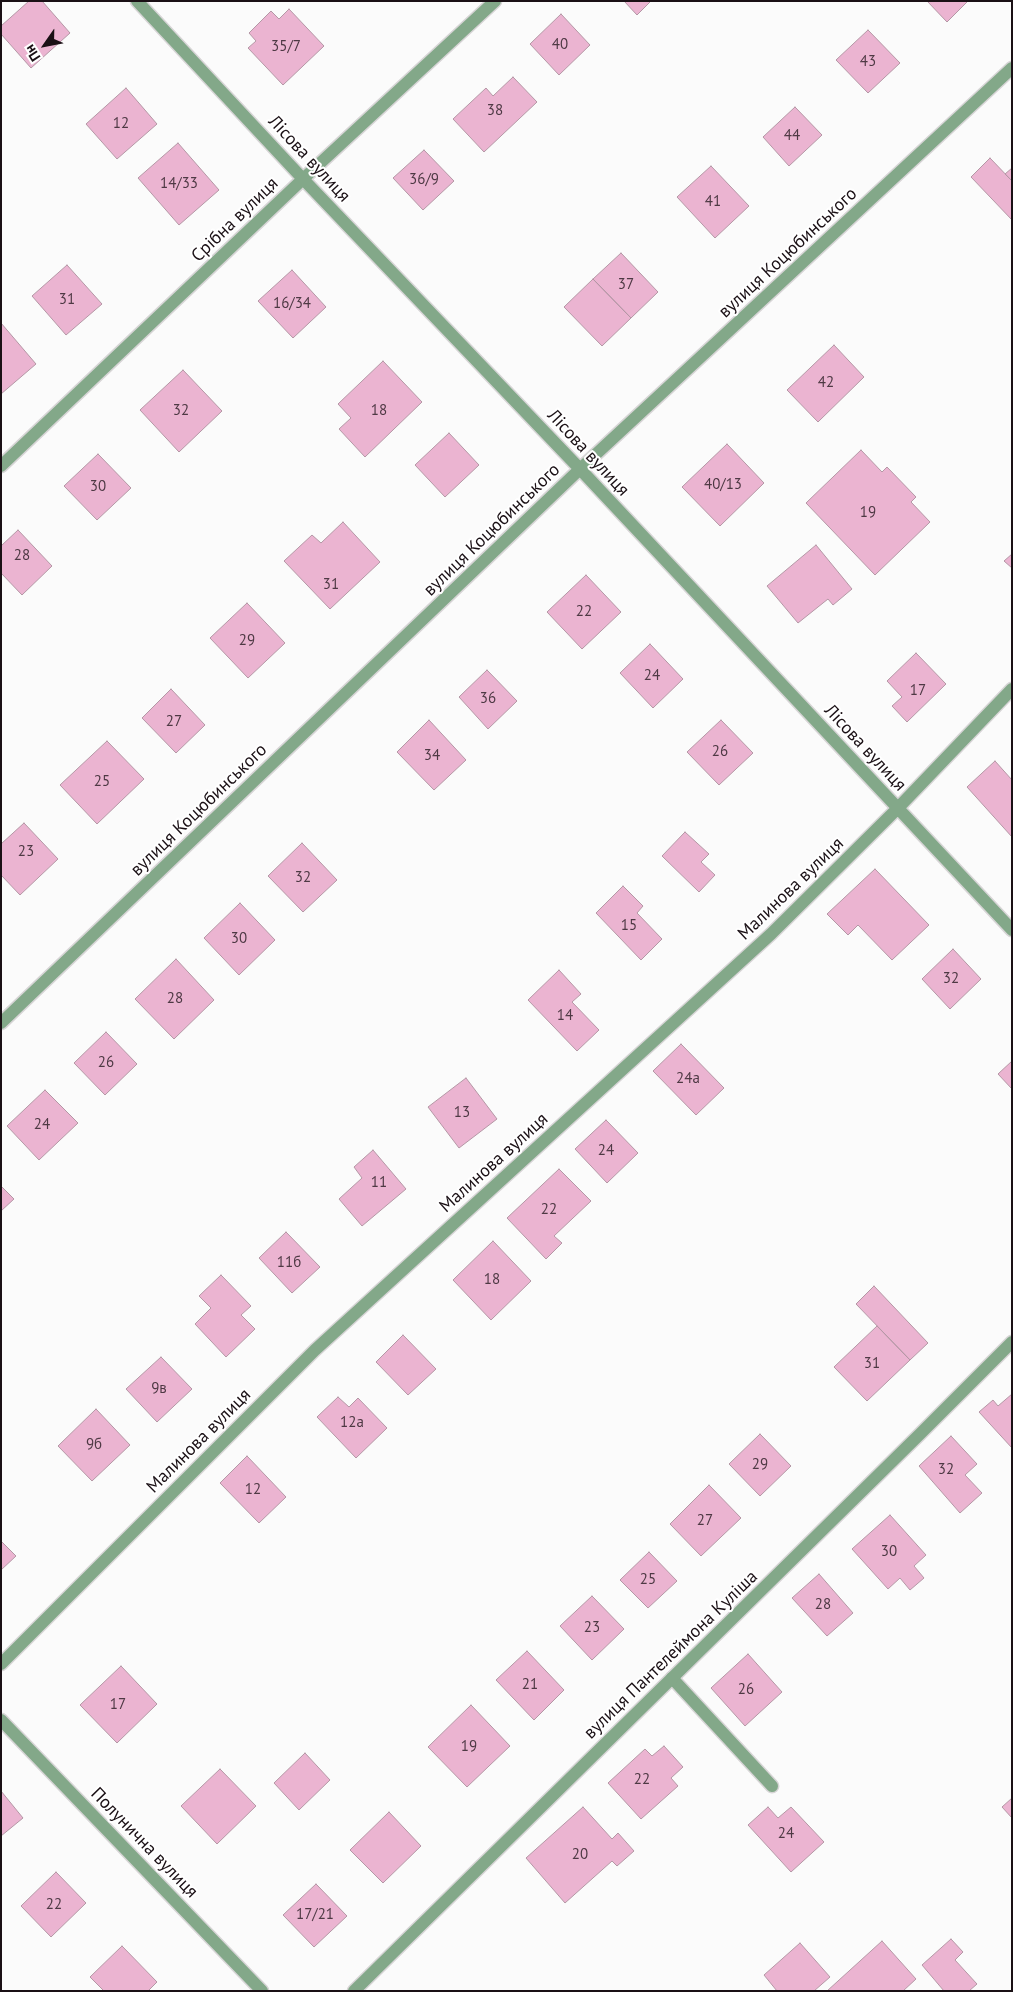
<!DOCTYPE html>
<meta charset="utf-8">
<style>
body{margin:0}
#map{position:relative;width:1013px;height:1992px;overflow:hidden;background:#fbfbfb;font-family:"PT Sans",sans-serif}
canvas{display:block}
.frame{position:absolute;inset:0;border:2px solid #1a1015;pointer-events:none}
.north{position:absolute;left:20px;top:20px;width:50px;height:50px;-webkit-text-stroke:4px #fff;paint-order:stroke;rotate:237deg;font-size:14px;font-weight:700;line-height:20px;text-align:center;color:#1a1015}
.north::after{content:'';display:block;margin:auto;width:18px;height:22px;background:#1a1015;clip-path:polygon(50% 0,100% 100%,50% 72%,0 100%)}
</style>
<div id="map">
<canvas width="1013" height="1992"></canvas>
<div class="frame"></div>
<div class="north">Пн</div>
</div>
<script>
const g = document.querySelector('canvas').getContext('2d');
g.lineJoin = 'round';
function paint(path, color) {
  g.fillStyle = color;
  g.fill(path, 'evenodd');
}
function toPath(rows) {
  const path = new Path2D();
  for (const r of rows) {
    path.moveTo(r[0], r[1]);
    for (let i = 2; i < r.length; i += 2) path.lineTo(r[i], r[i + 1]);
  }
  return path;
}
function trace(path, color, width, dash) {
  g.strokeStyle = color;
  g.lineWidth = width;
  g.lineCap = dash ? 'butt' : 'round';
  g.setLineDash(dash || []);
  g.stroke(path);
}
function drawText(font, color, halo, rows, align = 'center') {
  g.font = font + ' "PT Sans",sans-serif';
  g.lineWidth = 4;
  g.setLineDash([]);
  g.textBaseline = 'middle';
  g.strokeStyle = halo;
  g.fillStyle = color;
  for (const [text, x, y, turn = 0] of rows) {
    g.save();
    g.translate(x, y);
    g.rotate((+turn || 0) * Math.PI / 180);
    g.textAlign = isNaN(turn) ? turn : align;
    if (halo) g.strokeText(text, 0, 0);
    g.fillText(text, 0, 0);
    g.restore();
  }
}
const building = toPath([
 [29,1,42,1,70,33,31,68,1,34,1,26,29,1],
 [624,1,651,1,637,15,624,1],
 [927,1,968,1,947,22,927,1],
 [289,9,324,46,283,85,248,48,256,41,249,33,271,11,279,19,289,9],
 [561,14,590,45,559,75,530,44,561,14],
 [868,30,900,63,868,93,836,60,868,30],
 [513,77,537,102,484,152,453,119,486,88,493,96,513,77],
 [126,88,157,124,117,159,86,124,126,88],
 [795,107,822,135,789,166,763,137,795,107],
 [178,143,219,190,179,225,138,178,178,143],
 [424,150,454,181,423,210,393,178,424,150],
 [990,158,1012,181,1012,220,971,177,990,158],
 [711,166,749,206,715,238,677,197,711,166],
 [1012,168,1012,181,1005,174,1012,168],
 [621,253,658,292,631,318,593,279,621,253],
 [67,265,102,304,66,335,32,296,67,265],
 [292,270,326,307,293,338,258,301,292,270],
 [593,279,631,318,602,346,564,307,593,279],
 [1,323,36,364,1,394,1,323],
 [834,345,864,377,818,422,787,390,834,345],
 [383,361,422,402,365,457,339,429,351,418,338,404,383,361],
 [183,370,222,411,179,452,140,410,183,370],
 [449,433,479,465,445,497,415,465,449,433],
 [727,444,764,483,720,526,682,487,727,444],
 [861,450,882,472,887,467,916,497,911,502,930,522,875,575,806,503,861,450],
 [98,454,131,488,97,520,64,486,98,454],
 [343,522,380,562,330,609,284,561,312,535,321,543,343,522],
 [18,530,52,566,22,595,1,573,1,546,18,530],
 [816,545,852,589,833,605,828,599,798,623,767,586,816,545],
 [1012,554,1012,568,1004,561,1012,554],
 [586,575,621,612,582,649,547,612,586,575],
 [247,603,285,643,248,678,210,638,247,603],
 [650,644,683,679,653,708,620,673,650,644],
 [916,653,946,684,907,722,892,706,902,697,887,681,916,653],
 [487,670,517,701,488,729,459,697,487,670],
 [171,689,205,725,176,753,142,718,171,689],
 [429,720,466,760,434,790,397,752,429,720],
 [721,720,753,753,719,785,687,752,721,720],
 [107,741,144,779,97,824,60,785,107,741],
 [995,761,1012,780,1012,837,967,787,995,761],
 [24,823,58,859,20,895,1,875,1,844,24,823],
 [685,832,709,854,701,862,715,875,699,892,662,856,685,832],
 [302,843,337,880,303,912,268,876,302,843],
 [875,869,929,925,892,960,858,925,848,935,827,914,875,869],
 [623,886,643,906,637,913,662,939,641,960,596,913,623,886],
 [240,903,275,940,239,975,204,938,240,903],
 [953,949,981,979,950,1009,922,979,953,949],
 [176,959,214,1000,174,1039,135,999,176,959],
 [559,970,581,994,572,1002,599,1030,577,1051,528,1000,559,970],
 [106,1032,137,1064,105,1095,74,1063,106,1032],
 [681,1044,724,1088,696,1115,653,1071,681,1044],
 [1012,1061,1012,1089,998,1074,1012,1061],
 [466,1078,497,1119,459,1148,428,1107,466,1078],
 [45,1090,78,1123,39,1160,7,1126,45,1090],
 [606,1120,638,1153,607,1183,575,1149,606,1120],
 [373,1150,406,1189,362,1226,339,1199,362,1178,354,1167,373,1150],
 [559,1169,591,1201,554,1236,562,1243,546,1259,507,1218,559,1169],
 [1,1186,14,1199,1,1211,1,1186],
 [286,1232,320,1267,292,1293,259,1258,286,1232],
 [493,1241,531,1281,491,1320,453,1280,493,1241],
 [221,1275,251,1306,241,1315,255,1329,226,1357,195,1324,211,1308,199,1296,221,1275],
 [874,1286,928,1343,910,1360,856,1304,874,1286],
 [877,1326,910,1360,867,1401,834,1367,877,1326],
 [403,1335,436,1369,408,1395,376,1362,403,1335],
 [161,1357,192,1389,157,1422,126,1389,161,1357],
 [1012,1394,1012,1448,979,1412,993,1400,998,1406,1012,1394],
 [338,1397,349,1407,358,1398,387,1428,356,1458,317,1417,338,1397],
 [96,1409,130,1445,92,1481,58,1446,96,1409],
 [760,1434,791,1466,760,1496,729,1464,760,1434],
 [951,1436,977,1464,965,1475,982,1493,960,1513,919,1466,951,1436],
 [247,1456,286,1497,259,1523,220,1483,247,1456],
 [709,1485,741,1518,701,1556,670,1524,709,1485],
 [890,1515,926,1555,914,1566,924,1578,910,1590,900,1578,888,1589,852,1549,890,1515],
 [1,1541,16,1556,1,1570,1,1541],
 [649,1552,677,1581,648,1608,620,1580,649,1552],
 [819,1574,853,1613,827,1636,792,1598,819,1574],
 [592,1596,624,1629,592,1660,560,1626,592,1596],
 [527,1651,564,1690,534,1720,496,1680,527,1651],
 [748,1654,782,1692,745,1726,711,1688,748,1654],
 [121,1666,157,1704,117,1743,80,1705,121,1666],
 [471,1705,510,1746,467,1787,428,1747,471,1705],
 [664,1746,683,1767,671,1778,678,1786,641,1819,608,1783,645,1749,652,1756,664,1746],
 [305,1753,330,1780,299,1810,274,1783,305,1753],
 [220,1769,256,1806,217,1844,181,1806,220,1769],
 [1,1791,23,1818,1,1836,1,1791],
 [1012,1798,1012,1818,1002,1807,1012,1798],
 [583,1807,612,1839,618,1833,634,1851,617,1866,612,1861,565,1903,526,1858,583,1807],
 [768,1807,778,1818,791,1807,824,1842,791,1872,748,1825,768,1807],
 [389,1812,421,1846,383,1883,350,1850,389,1812],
 [56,1872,86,1903,51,1937,21,1906,56,1872],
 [316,1884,347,1916,314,1947,283,1915,316,1884],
 [951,1939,963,1952,955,1960,977,1984,969,1991,944,1991,922,1965,951,1939],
 [882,1941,916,1979,903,1991,827,1991,882,1941],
 [800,1943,830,1977,814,1991,777,1991,764,1975,800,1943],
 [122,1946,157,1982,148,1991,104,1991,90,1977,122,1946]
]);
const service = toPath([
 [672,1678,772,1786]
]);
const minor = toPath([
 [137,1,303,179,580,469,1012,930],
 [1,466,303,179,495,1],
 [1,1023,580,469,1012,68],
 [1,1664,315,1350,771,934,897,809,1012,689],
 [1,1720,262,1991],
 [354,1991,920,1434,1012,1342]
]);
const numberNames = [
 ["40",560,45],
 ["35/7",286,47],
 ["43",868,62],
 ["38",495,111],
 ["12",121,124],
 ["44",792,136],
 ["36/9",424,180],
 ["14/33",179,184],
 ["41",713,202],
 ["37",626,285],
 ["31",67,300],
 ["16/34",292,304],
 ["42",826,383],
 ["32",181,411],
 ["18",379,411],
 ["40/13",723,485],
 ["30",98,487],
 ["19",868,513],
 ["28",22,556],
 ["31",331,585],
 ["22",584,612],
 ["29",247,641],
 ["24",652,676],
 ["17",918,691],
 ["36",488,699],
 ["27",174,722],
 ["26",720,752],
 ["34",432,756],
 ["25",102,782],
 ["23",26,852],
 ["32",303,878],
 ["15",629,926],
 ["30",239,939],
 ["32",951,979],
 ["28",175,999],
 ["14",565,1016],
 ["26",106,1063],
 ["24а",688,1079],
 ["13",462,1113],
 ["24",42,1125],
 ["24",606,1151],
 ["11",379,1183],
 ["22",549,1210],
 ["11б",289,1263],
 ["18",492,1280],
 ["31",872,1364],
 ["9в",159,1389],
 ["12а",352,1423],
 ["9б",94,1445],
 ["29",760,1465],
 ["32",946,1470],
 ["12",253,1490],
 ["27",705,1521],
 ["30",889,1552],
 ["25",648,1580],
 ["28",823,1605],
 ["23",592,1628],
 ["21",530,1685],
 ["26",746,1690],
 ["17",118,1705],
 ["19",469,1747],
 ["22",642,1780],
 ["24",786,1834],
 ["20",580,1855],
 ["22",54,1905],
 ["17/21",315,1915]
];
const streetNames = [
 ["Лісова вулиця",309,159,47],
 ["Срібна вулиця",235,220,-44],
 ["вулиця Коцюбинського",788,253,-43],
 ["Лісова вулиця",588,453,47],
 ["вулиця Коцюбинського",492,530,-44],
 ["Лісова вулиця",865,748,47],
 ["вулиця Коцюбинського",199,810,-44],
 ["Малинова вулиця",791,889,-44],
 ["Малинова вулиця",494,1163,-42],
 ["Малинова вулиця",199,1441,-45],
 ["вулиця Пантелеймона Куліша",671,1655,-44],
 ["Полунична вулиця",144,1843,46]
];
paint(building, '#ebb4d1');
trace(building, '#b497a5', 1);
trace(service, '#d7d5d6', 15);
trace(minor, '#d7d5d6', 15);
trace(service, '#83a889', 12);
trace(minor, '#83a889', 12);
drawText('15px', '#4e3944', null, numberNames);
drawText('18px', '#1a1015', '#fff', streetNames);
</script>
